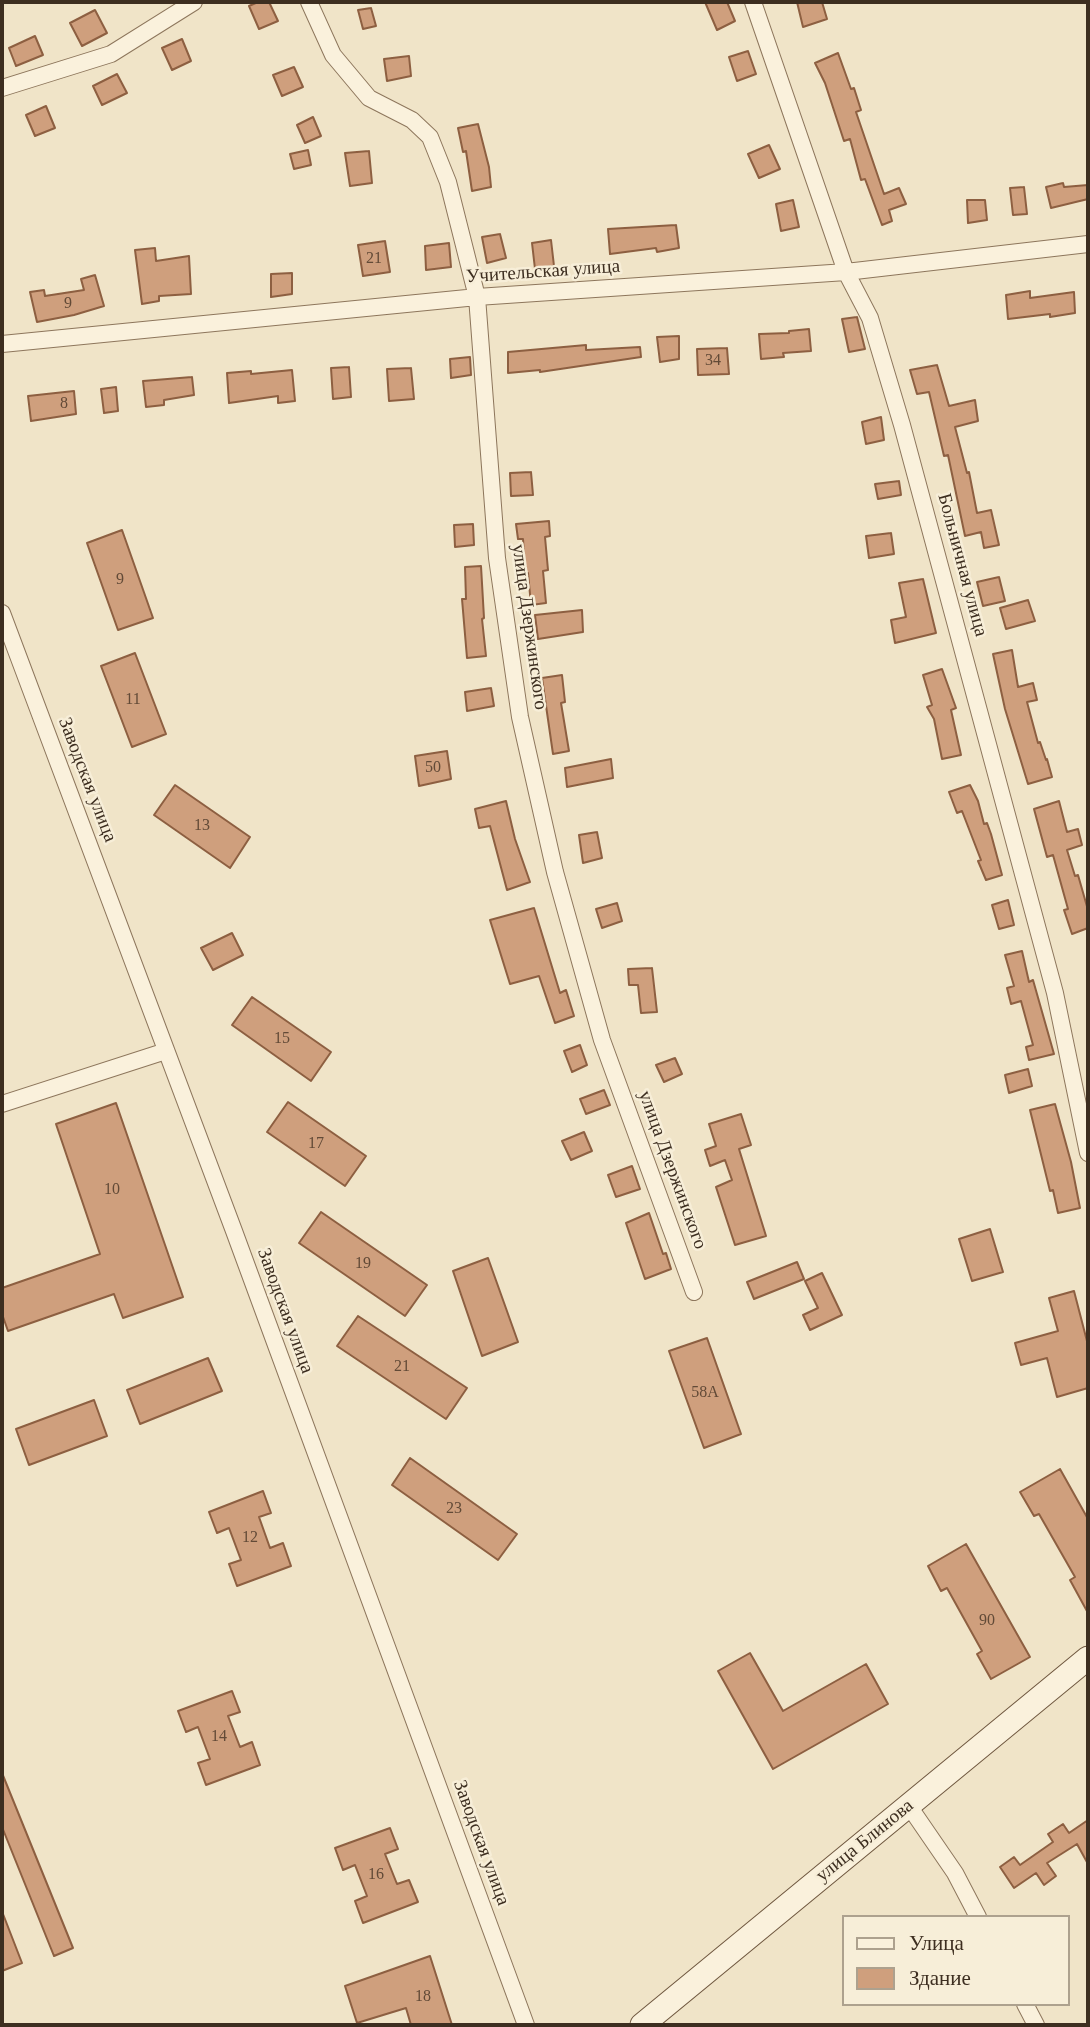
<!DOCTYPE html>
<meta charset="utf-8">
<style>
body{margin:0}
#map{position:relative;width:1090px;height:2027px;overflow:hidden;background:#f0e4c8;font-family:"Times New Roman",serif}
canvas{display:block}
.frame{position:absolute;inset:0;border:4px solid #3d2e20;pointer-events:none}
.legend{position:absolute;left:842px;top:1915px;width:228px;height:91px;box-sizing:border-box;background:#f7eed8;border:2px solid #ada18e;margin:0;padding:9px 12px;list-style:none;font-size:21px;color:#3d2e20}
.legend li{display:flex;align-items:center;gap:14px;height:35px}
.legend b{width:35px;border:2px solid #ada18e}
</style>
<div id="map">
<canvas width="1090" height="2027"></canvas>
<div class="frame"></div>
<ul class="legend">
<li><b style="height:9px;background:#faf1dc"></b>Улица</li>
<li><b style="height:19px;background:#cf9f7d"></b>Здание</li>
</ul>
</div>
<script>
const g = document.querySelector('canvas').getContext('2d');
g.lineJoin = 'round';
function paint(path, color) {
  g.fillStyle = color;
  g.fill(path, 'evenodd');
}
function toPath(rows) {
  const path = new Path2D();
  for (const r of rows) {
    path.moveTo(r[0], r[1]);
    for (let i = 2; i < r.length; i += 2) path.lineTo(r[i], r[i + 1]);
  }
  return path;
}
function trace(path, color, width, dash) {
  g.strokeStyle = color;
  g.lineWidth = width;
  g.lineCap = dash ? 'butt' : 'round';
  g.setLineDash(dash || []);
  g.stroke(path);
}
function drawText(font, color, halo, rows, align = 'center') {
  g.font = font + ' "Times New Roman",serif';
  g.lineWidth = 5;
  g.setLineDash([]);
  g.textBaseline = 'middle';
  g.strokeStyle = halo;
  g.fillStyle = color;
  for (const [text, x, y, turn = 0] of rows) {
    g.save();
    g.translate(x, y);
    g.rotate((+turn || 0) * Math.PI / 180);
    g.textAlign = isNaN(turn) ? turn : align;
    if (halo) g.strokeText(text, 0, 0);
    g.fillText(text, 0, 0);
    g.restore();
  }
}
const building = toPath([
 [258,2,269,2,278,21,259,29,249,6,258,2],
 [705,2,727,2,735,21,717,30,705,2],
 [797,2,822,2,827,19,803,27,797,2],
 [371,8,376,26,363,29,358,10,371,8],
 [95,10,107,33,82,46,70,23,95,10],
 [35,36,43,55,16,66,9,48,35,36],
 [182,39,191,61,172,70,162,48,182,39],
 [748,51,756,74,737,81,729,57,748,51],
 [838,53,851,89,854,88,861,110,856,112,884,194,899,188,906,204,889,210,892,221,882,225,865,179,861,180,850,139,844,141,825,83,815,63,838,53],
 [409,56,411,76,387,81,384,59,409,56],
 [294,67,303,87,282,96,273,75,294,67],
 [117,74,127,93,102,105,93,86,117,74],
 [46,106,55,128,35,136,26,115,46,106],
 [313,117,321,136,305,143,297,125,313,117],
 [478,124,489,167,491,187,472,191,466,151,463,152,458,128,478,124],
 [769,145,780,169,759,178,748,154,769,145],
 [308,150,311,165,294,169,290,154,308,150],
 [369,151,372,183,350,186,345,153,369,151],
 [1063,183,1064,187,1088,185,1088,199,1051,208,1046,187,1063,183],
 [1024,187,1027,214,1013,215,1010,188,1024,187],
 [793,200,799,227,781,231,776,204,793,200],
 [967,200,985,200,987,220,968,223,967,200],
 [676,225,679,248,657,252,656,248,610,254,608,229,676,225],
 [500,234,506,258,487,263,482,237,500,234],
 [551,240,554,266,535,269,532,243,551,240],
 [385,241,390,272,363,276,358,245,385,241],
 [449,243,451,267,426,270,425,246,449,243],
 [155,248,156,261,189,256,191,294,159,296,159,301,142,304,135,250,155,248],
 [292,273,292,294,271,297,271,274,292,273],
 [95,275,104,306,74,315,37,322,30,292,44,290,45,296,84,290,81,279,95,275],
 [1030,291,1030,298,1074,292,1075,313,1050,317,1050,314,1008,319,1006,295,1030,291],
 [857,317,865,349,849,352,842,319,857,317],
 [809,329,811,351,783,353,784,357,761,359,759,334,789,333,789,331,809,329],
 [679,336,679,359,660,362,657,337,679,336],
 [586,345,586,350,640,347,641,357,540,372,540,370,508,373,508,352,586,345],
 [727,348,729,374,698,375,697,349,727,348],
 [470,357,471,375,451,378,450,359,470,357],
 [937,365,949,406,975,400,978,421,955,427,967,473,969,472,977,513,991,510,999,545,984,548,981,532,965,536,948,455,944,456,929,392,917,394,910,370,937,365],
 [349,367,351,397,333,399,331,368,349,367],
 [411,368,414,399,389,401,387,369,411,368],
 [292,370,295,401,278,403,278,396,229,403,227,373,251,371,251,374,292,370],
 [192,377,194,395,164,400,164,405,146,407,143,381,192,377],
 [116,387,118,411,104,413,101,389,116,387],
 [74,391,76,414,31,421,28,396,74,391],
 [881,417,884,440,866,444,862,422,881,417],
 [531,472,533,495,511,496,510,473,531,472],
 [899,481,901,495,878,499,875,484,899,481],
 [549,521,550,536,545,537,548,570,543,571,546,603,531,605,528,573,525,573,523,539,518,539,516,524,549,521],
 [473,524,474,545,455,547,454,525,473,524],
 [122,530,153,618,118,630,87,543,122,530],
 [891,533,894,554,869,558,866,536,891,533],
 [481,566,484,618,482,619,486,656,467,658,462,599,466,599,465,567,481,566],
 [999,577,1005,601,983,606,977,582,999,577],
 [923,579,936,633,895,643,891,620,906,617,899,583,923,579],
 [1028,600,1035,621,1006,629,1000,608,1028,600],
 [582,610,583,632,538,639,535,615,582,610],
 [1012,650,1018,687,1033,683,1037,700,1027,702,1038,743,1040,742,1046,760,1047,759,1052,777,1028,784,1005,709,993,654,1012,650],
 [135,653,166,734,132,747,101,666,135,653],
 [942,669,956,708,951,710,961,755,942,759,934,719,927,707,932,705,923,675,942,669],
 [562,675,565,702,561,703,569,751,553,754,542,678,562,675],
 [491,688,494,706,467,711,465,692,491,688],
 [447,751,451,779,419,786,415,756,447,751],
 [611,759,613,778,567,787,565,768,611,759],
 [175,785,250,837,230,868,154,815,175,785],
 [970,785,978,801,984,824,987,823,991,834,1002,875,986,880,978,861,981,860,962,811,957,813,949,792,970,785],
 [506,801,515,839,530,882,507,890,490,826,479,828,475,809,506,801],
 [1059,801,1067,832,1078,829,1082,845,1067,850,1075,876,1078,875,1088,910,1088,928,1072,934,1064,910,1068,909,1053,855,1047,857,1034,809,1059,801],
 [597,832,602,858,583,863,579,835,597,832],
 [1008,900,1014,925,999,929,992,905,1008,900],
 [617,903,622,921,602,928,596,909,617,903],
 [534,908,560,993,566,990,574,1016,555,1023,539,976,510,984,490,920,534,908],
 [232,933,243,955,213,970,201,948,232,933],
 [1022,951,1029,982,1033,980,1054,1054,1029,1060,1026,1047,1033,1045,1021,1001,1011,1004,1007,988,1014,986,1005,955,1022,951],
 [652,968,657,1012,641,1013,638,985,629,985,628,969,652,968],
 [252,997,331,1052,311,1081,232,1025,252,997],
 [580,1045,587,1065,572,1072,564,1051,580,1045],
 [675,1058,682,1074,664,1082,656,1065,675,1058],
 [1028,1069,1032,1086,1009,1093,1005,1075,1028,1069],
 [604,1090,610,1105,586,1114,580,1099,604,1090],
 [288,1102,366,1156,345,1186,267,1132,288,1102],
 [116,1103,183,1297,123,1318,114,1294,8,1331,2,1314,2,1288,100,1254,56,1124,116,1103],
 [1055,1104,1071,1162,1080,1208,1058,1213,1053,1190,1050,1191,1030,1110,1055,1104],
 [741,1114,751,1145,739,1149,766,1236,735,1245,716,1187,732,1180,725,1160,710,1166,705,1150,716,1146,709,1124,741,1114],
 [584,1132,592,1151,571,1160,562,1141,584,1132],
 [632,1166,640,1189,616,1197,608,1175,632,1166],
 [321,1212,427,1285,405,1316,299,1243,321,1212],
 [649,1213,663,1254,666,1253,671,1269,645,1279,626,1223,649,1213],
 [990,1229,1003,1272,972,1281,959,1239,990,1229],
 [488,1258,518,1342,482,1356,453,1271,488,1258],
 [797,1262,804,1279,754,1299,747,1282,797,1262],
 [822,1273,842,1315,810,1330,803,1315,818,1308,805,1281,822,1273],
 [1074,1291,1088,1345,1088,1388,1057,1397,1047,1358,1021,1365,1015,1343,1058,1331,1049,1298,1074,1291],
 [358,1316,467,1388,446,1419,337,1346,358,1316],
 [707,1338,741,1434,704,1448,669,1351,707,1338],
 [208,1358,222,1391,140,1424,127,1390,208,1358],
 [94,1400,107,1436,29,1465,16,1429,94,1400],
 [410,1458,517,1534,498,1560,392,1485,410,1458],
 [1060,1469,1088,1519,1088,1613,1070,1580,1075,1577,1039,1514,1034,1516,1020,1492,1060,1469],
 [263,1491,271,1513,259,1517,270,1548,283,1543,291,1566,237,1586,229,1564,241,1560,229,1528,217,1533,209,1512,263,1491],
 [966,1544,1030,1657,991,1679,977,1654,982,1651,947,1588,941,1591,928,1566,966,1544],
 [750,1653,783,1711,866,1664,888,1704,773,1769,718,1671,750,1653],
 [232,1691,240,1712,228,1716,240,1747,252,1742,260,1765,206,1785,198,1763,210,1759,198,1727,186,1732,178,1711,232,1691],
 [2,1773,73,1948,54,1956,2,1827,2,1773],
 [1088,1820,1088,1864,1077,1844,1047,1863,1056,1876,1044,1885,1036,1873,1014,1888,1000,1867,1014,1857,1020,1865,1053,1842,1048,1834,1063,1824,1069,1833,1088,1820],
 [390,1828,398,1849,385,1854,397,1884,409,1880,418,1902,363,1923,355,1901,367,1896,355,1865,343,1870,335,1848,390,1828],
 [3,1914,22,1963,2,1971,2,1915,3,1914],
 [430,1956,452,2025,411,2025,406,2008,357,2023,345,1986,430,1956]
]);
const street = toPath([
 [309,2,333,55,369,98,412,120,430,137,448,182,477,297,497,558,520,717,555,872,602,1040,694,1292],
 [753,2,846,272,870,318,902,425,1055,993,1088,1153],
 [2,88,111,54,194,2],
 [2,344,477,297,846,272,1088,244],
 [2,613,234,1231,526,2025],
 [2,1104,166,1051],
 [909,1806,955,1873,978,1917],
 [1025,2004,1036,2025]
]);
const secondary = toPath([
 [642,2025,1088,1658]
]);
const numberNames = [
 ["21",374,259],
 ["9",68,304],
 ["34",713,361],
 ["8",64,404],
 ["9",120,580],
 ["11",133,700],
 ["50",433,768],
 ["13",202,826],
 ["15",282,1039],
 ["17",316,1144],
 ["10",112,1190],
 ["19",363,1264],
 ["21",402,1367],
 ["58А",705,1393],
 ["23",454,1509],
 ["12",250,1538],
 ["90",987,1621],
 ["14",219,1737],
 ["16",376,1875],
 ["18",423,1997]
];
const streetNames = [
 ["Учительская улица",543,272,-4],
 ["Больничная улица",962,565,75],
 ["улица Дзержинского",529,627,82],
 ["Заводская улица",87,780,69],
 ["улица Дзержинского",672,1170,70],
 ["Заводская улица",285,1311,70],
 ["улица Блинова",865,1841,-39],
 ["Заводская улица",481,1843,70]
];
paint(building, '#cf9f7d');
trace(building, '#8d5f41', 2);
trace(street, '#8d765c', 18);
trace(secondary, '#6f573f', 25);
trace(street, '#faf1dc', 16);
trace(secondary, '#faf1dc', 23);
drawText('16px', '#624a37', null, numberNames);
drawText('19px', '#3d2e20', '#f7eed8', streetNames);
</script>
